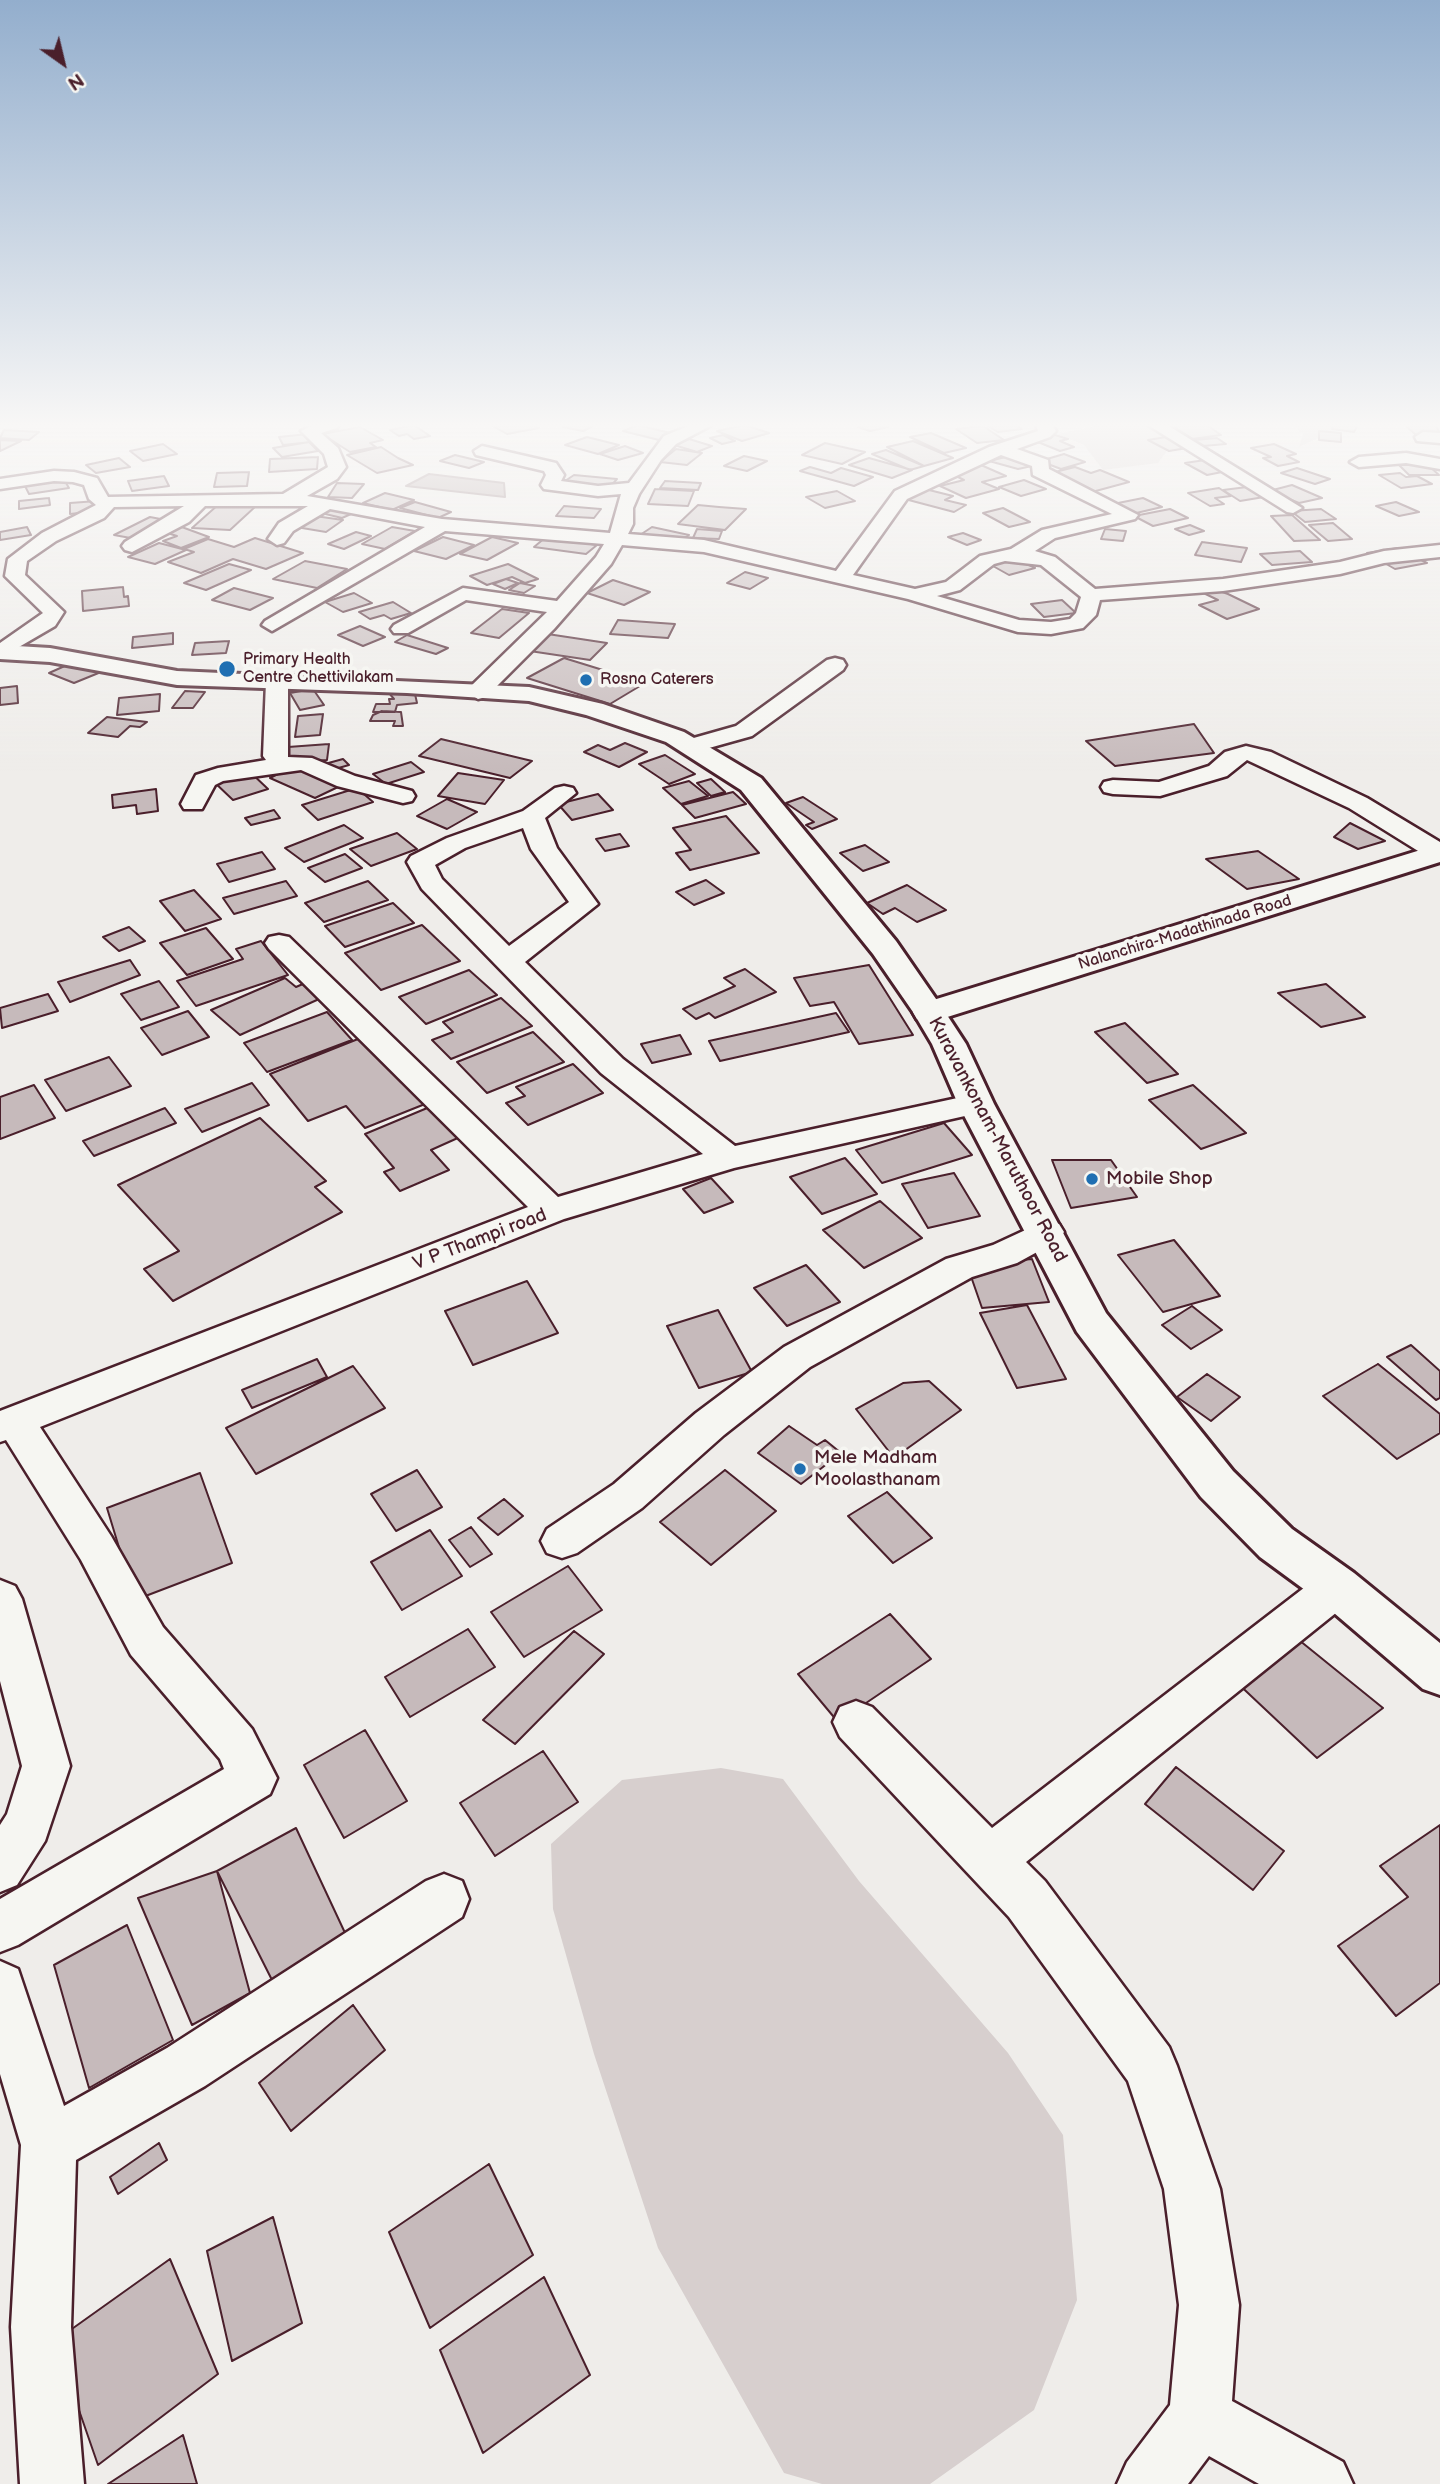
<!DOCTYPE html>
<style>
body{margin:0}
#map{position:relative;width:1440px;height:2484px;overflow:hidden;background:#efedea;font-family:"Balsamiq Sans",sans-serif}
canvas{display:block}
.north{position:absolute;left:28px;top:28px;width:70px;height:70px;-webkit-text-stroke:5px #f6f6f2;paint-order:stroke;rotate:146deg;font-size:19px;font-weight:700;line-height:28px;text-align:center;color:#4a1f2b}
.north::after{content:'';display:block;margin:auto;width:24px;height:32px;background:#4a1f2b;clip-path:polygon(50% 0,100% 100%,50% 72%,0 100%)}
</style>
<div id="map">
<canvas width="1440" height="2484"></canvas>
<div class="north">N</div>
</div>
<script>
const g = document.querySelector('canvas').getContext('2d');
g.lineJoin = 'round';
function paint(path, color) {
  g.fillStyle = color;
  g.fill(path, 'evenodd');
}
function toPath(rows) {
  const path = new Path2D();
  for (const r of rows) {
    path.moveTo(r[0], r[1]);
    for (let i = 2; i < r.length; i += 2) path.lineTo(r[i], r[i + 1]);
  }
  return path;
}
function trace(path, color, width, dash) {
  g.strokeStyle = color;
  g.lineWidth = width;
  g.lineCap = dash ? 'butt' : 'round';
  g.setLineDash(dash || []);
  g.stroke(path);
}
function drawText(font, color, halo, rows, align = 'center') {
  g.font = font + ' "Balsamiq Sans",sans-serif';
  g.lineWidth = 7;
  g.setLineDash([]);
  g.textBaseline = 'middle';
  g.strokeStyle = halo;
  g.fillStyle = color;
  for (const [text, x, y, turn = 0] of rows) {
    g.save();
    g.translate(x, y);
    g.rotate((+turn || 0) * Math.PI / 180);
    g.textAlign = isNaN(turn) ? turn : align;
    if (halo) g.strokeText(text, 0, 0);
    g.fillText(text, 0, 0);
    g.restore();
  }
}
const green = toPath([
 [1091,425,1186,425,1158,463,1103,470,1084,445,1057,434,1092,427],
 [1293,425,1332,425,1335,430,1299,447,1303,434],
 [721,1768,783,1779,859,1881,1008,2053,1063,2135,1077,2300,1034,2410,930,2484,822,2484,784,2473,658,2248,594,2054,553,1909,551,1844,622,1780]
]);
const water = toPath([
 [429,474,504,483,505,497,406,486,429,474]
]);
const building = toPath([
 [414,425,430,436,414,439,407,434,399,436,390,430,414,425],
 [491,425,533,425,539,428,507,434,491,425],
 [568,425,586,425,593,426,583,431,563,427,568,425],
 [638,425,674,434,659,440,623,431,638,425],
 [745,425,769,433,742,441,717,431,745,425],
 [865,425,883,425,888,427,870,431,858,427,865,425],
 [986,425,1016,425,1022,429,998,432,986,425],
 [1207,425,1221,435,1192,439,1173,426,1207,425],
 [1334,425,1348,425,1357,426,1354,432,1332,429,1334,425],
 [1405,425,1436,425,1440,435,1416,435,1405,425],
 [983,426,1004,440,977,443,956,429,983,426],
 [360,427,383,440,370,443,376,447,350,452,322,434,360,427],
 [4,430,39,432,29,440,0,438,4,430],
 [1319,431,1341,433,1341,442,1319,440,1319,431],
 [931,433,966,448,944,453,910,437,931,433],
 [308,434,311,442,283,445,279,437,308,434],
 [723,435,735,441,722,444,710,438,723,435],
 [1055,435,1068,439,1060,441,1074,447,1060,451,1033,440,1055,435],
 [587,437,619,445,598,454,565,445,587,437],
 [1166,437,1187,448,1169,451,1148,440,1166,437],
 [1217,438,1226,444,1203,446,1194,440,1217,438],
 [689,439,712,446,697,452,674,445,689,439],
 [0,440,21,441,0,451,0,440],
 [913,441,953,458,924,466,887,447,913,441],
 [309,442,318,451,282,457,273,448,309,442],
 [825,443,865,452,842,464,802,455,825,443],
 [163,444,177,454,143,461,130,451,163,444],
 [1274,444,1296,454,1287,456,1299,462,1278,466,1263,458,1271,457,1251,448,1274,444],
 [625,446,643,453,618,460,600,454,625,446],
 [381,447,398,458,413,465,377,473,347,455,381,447],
 [676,449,702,453,687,465,660,462,676,449],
 [886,450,924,466,910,470,872,454,886,450],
 [1064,454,1085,462,1061,469,1040,461,1064,454],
 [455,455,484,462,469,468,440,461,455,455],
 [1014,455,1032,466,1018,469,989,461,1014,455],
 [744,456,767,461,747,471,724,466,744,456],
 [318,457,317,469,269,472,270,459,318,457],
 [119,458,130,467,96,473,86,465,119,458],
 [869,458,912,470,892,478,849,465,869,458],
 [1205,460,1227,471,1207,475,1185,463,1205,460],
 [981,465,1006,476,982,482,999,489,966,498,940,486,964,480,950,473,981,465],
 [1399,465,1428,465,1439,475,1409,475,1399,465],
 [810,467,831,473,841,468,873,477,854,486,800,471,810,467],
 [1075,467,1091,473,1100,470,1129,482,1092,492,1047,474,1075,467],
 [1297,468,1330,479,1315,484,1281,473,1297,468],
 [249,472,247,486,214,487,217,473,249,472],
 [1400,473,1406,477,1417,476,1432,484,1401,488,1379,475,1400,473],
 [574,475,617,479,609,488,562,483,574,475],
 [164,476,169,486,132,491,128,481,164,476],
 [63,478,69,488,29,494,24,484,63,478],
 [1024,480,1046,489,1021,496,999,487,1024,480],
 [665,481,701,483,698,490,660,488,665,481],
 [337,483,364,484,352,498,328,497,337,483],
 [1292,485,1322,498,1299,503,1269,491,1292,485],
 [1247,487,1264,497,1240,501,1223,490,1247,487],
 [921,488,953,496,945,500,966,505,954,512,901,498,921,488],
 [1219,488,1231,496,1215,498,1224,504,1210,506,1188,493,1219,488],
 [655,489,694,491,688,506,648,504,655,489],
 [837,491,855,501,825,508,806,497,837,491],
 [385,493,414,500,392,510,363,503,385,493],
 [49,498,50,505,19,509,19,501,49,498],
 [1143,498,1162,507,1132,514,1113,504,1143,498],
 [97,501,97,511,70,514,70,503,97,501],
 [415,502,451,512,438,518,400,508,415,502],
 [1396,502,1419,512,1399,516,1376,506,1396,502],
 [219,504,256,506,230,530,192,528,219,504],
 [698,505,719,507,746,509,725,530,678,524,698,505],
 [564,506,601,509,594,518,556,516,564,506],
 [322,507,351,514,342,518,313,511,322,507],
 [1003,508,1030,522,1009,527,983,513,1003,508],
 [1170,509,1188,518,1153,526,1134,516,1170,509],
 [1321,509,1336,519,1305,522,1291,511,1321,509],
 [308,515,343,520,326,532,290,526,308,515],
 [1292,515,1320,540,1294,541,1271,516,1292,515],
 [150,517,171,521,136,539,114,535,150,517],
 [1333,523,1352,539,1328,541,1309,525,1333,523],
 [1190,525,1204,531,1189,535,1175,529,1190,525],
 [179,526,209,537,181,548,163,541,177,536,164,532,179,526],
 [27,527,31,535,0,540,0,532,27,527],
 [392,527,415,531,385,549,362,544,392,527],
 [652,527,689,535,678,543,640,535,652,527],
 [697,529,722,531,719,539,693,538,697,529],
 [1105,529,1126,531,1123,541,1101,539,1105,529],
 [356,532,371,536,344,549,328,544,356,532],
 [963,533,981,540,967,545,948,537,963,533],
 [443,537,474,545,446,559,414,551,443,537],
 [492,537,518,543,487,560,460,554,492,537],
 [546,537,597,545,586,554,534,547,546,537],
 [255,538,303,553,266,569,233,559,201,573,168,562,194,552,184,549,208,539,234,547,255,538],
 [1202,542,1247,548,1241,562,1195,555,1202,542],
 [159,543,186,550,155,564,128,557,159,543],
 [1398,548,1427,563,1395,569,1367,553,1398,548],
 [1300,551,1312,562,1272,565,1260,554,1300,551],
 [1009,555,1035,568,1009,575,984,561,1009,555],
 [305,561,347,569,317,588,273,579,305,561],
 [229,564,251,570,206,590,184,583,229,564],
 [508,564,538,579,525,583,512,577,487,585,470,576,508,564],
 [745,572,768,578,750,589,727,583,745,572],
 [506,579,518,583,505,589,493,584,506,579],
 [613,580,650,592,624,605,587,593,613,580],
 [520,583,535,586,524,593,509,590,520,583],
 [1202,585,1228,594,1259,609,1227,619,1199,605,1218,600,1193,588,1202,585],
 [123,587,124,597,128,596,129,606,83,611,82,591,123,587],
 [234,588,273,598,250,610,212,600,234,588],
 [354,593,372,603,343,612,325,602,354,593],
 [1062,600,1076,613,1044,617,1031,604,1062,600],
 [393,602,411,613,391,619,384,615,370,619,359,612,393,602],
 [502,609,529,613,499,638,471,633,502,609],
 [618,620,675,624,668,638,610,634,618,620],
 [360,626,385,637,363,646,338,635,360,626],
 [173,633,173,644,132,648,133,637,173,633],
 [541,633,607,643,590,660,523,650,541,633],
 [407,635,448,648,436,654,395,642,407,635],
 [229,641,226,653,192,655,195,643,229,641],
 [564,658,645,683,610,704,527,678,564,658],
 [76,661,101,672,74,683,49,673,76,661],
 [17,686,18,703,0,705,0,688,17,686],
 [313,689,324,705,300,710,290,693,313,689],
 [185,691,205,692,193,708,172,708,185,691],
 [389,693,415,694,417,703,397,705,395,712,373,712,376,704,390,704,389,699,394,699,389,693],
 [160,694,159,711,117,715,119,698,160,694],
 [382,711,401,712,403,726,393,726,395,721,370,721,373,715,382,711],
 [323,714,320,735,295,737,298,716,323,714],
 [107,717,147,722,140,727,130,726,118,737,88,733,107,717],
 [1194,724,1214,753,1115,766,1086,741,1194,724],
 [441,739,532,761,510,778,419,756,441,739],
 [625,743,647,752,619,767,584,752,598,745,610,750,625,743],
 [329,744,327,760,286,763,288,747,329,744],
 [665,755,695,774,669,784,639,764,665,755],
 [343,759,349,765,328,771,321,765,343,759],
 [411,762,424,772,386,784,373,774,411,762],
 [293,766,338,787,315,798,270,778,293,766],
 [248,770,268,789,233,800,213,781,248,770],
 [458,773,504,780,485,804,438,796,458,773],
 [711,779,725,792,711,796,697,783,711,779],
 [689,781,708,796,681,804,663,788,689,781],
 [357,788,373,802,318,820,302,805,357,788],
 [156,789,158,811,137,814,136,805,113,808,112,795,156,789],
 [733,792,746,804,695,818,682,805,733,792],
 [598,794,613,810,572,820,558,804,598,794],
 [803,797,837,819,812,829,806,825,814,822,786,803,803,797],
 [447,799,477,812,447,829,417,816,447,799],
 [274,810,280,818,251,825,245,818,274,810],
 [726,816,759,853,690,870,676,853,691,850,673,828,726,816],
 [1350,823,1385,841,1358,849,1334,837,1350,823],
 [344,825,363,838,304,862,285,848,344,825],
 [397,833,417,849,371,866,350,849,397,833],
 [620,834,629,846,605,851,596,839,620,834],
 [865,845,889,862,863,871,840,853,865,845],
 [1258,851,1299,879,1247,889,1206,859,1258,851],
 [262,852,275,869,229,882,217,864,262,852],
 [345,854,362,868,325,882,308,868,345,854],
 [706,880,724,893,694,905,676,892,706,880],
 [286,881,297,896,234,914,223,898,286,881],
 [368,881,388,900,324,922,305,903,368,881],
 [907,885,946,910,917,922,895,908,883,914,867,903,907,885],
 [194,890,221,919,185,931,160,901,194,890],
 [393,903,414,923,345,947,325,926,393,903],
 [422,925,460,961,381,990,345,953,422,925],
 [129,927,145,941,119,951,103,937,129,927],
 [206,928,233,959,187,975,160,943,206,928],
 [261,941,288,975,196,1006,177,981,243,959,236,949,261,941],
 [130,960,140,975,70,1002,58,982,130,960],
 [869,965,913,1035,859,1044,834,1002,810,1006,794,978,869,965],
 [745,969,776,992,715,1018,709,1013,696,1019,683,1009,735,986,724,978,745,969],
 [469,970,497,995,426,1024,399,997,469,970],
 [285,978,296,987,312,980,330,994,240,1035,211,1010,285,978],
 [159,981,179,1007,141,1020,121,994,159,981],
 [1326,984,1365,1017,1321,1027,1278,993,1326,984],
 [48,994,58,1011,2,1028,0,1008,48,994],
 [501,998,532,1026,451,1059,432,1040,453,1032,443,1022,501,998],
 [188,1011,209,1037,162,1055,141,1028,188,1011],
 [327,1012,352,1040,267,1072,244,1043,327,1012],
 [836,1013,849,1032,720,1061,709,1041,836,1013],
 [1125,1023,1178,1074,1147,1083,1095,1032,1125,1023],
 [533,1032,564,1062,487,1093,457,1062,533,1032],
 [680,1035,691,1054,652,1063,641,1044,680,1035],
 [363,1037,425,1104,365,1128,346,1106,308,1121,270,1074,363,1037],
 [109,1057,131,1086,66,1111,45,1080,109,1057],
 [573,1064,603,1093,528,1125,506,1103,525,1096,516,1087,573,1064],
 [252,1083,269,1105,202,1132,185,1109,252,1083],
 [34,1085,55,1118,0,1139,0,1097,34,1085],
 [1193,1085,1246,1133,1201,1149,1149,1100,1193,1085],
 [432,1106,460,1137,431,1150,449,1170,400,1191,384,1172,394,1168,365,1134,432,1106],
 [165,1108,176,1123,94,1156,83,1141,165,1108],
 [260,1118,326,1181,315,1187,342,1212,173,1301,144,1269,179,1251,118,1185,260,1118],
 [944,1123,972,1155,882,1183,856,1150,944,1123],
 [845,1158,877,1194,822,1214,790,1177,845,1158],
 [1052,1160,1111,1160,1137,1197,1071,1208,1052,1160],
 [954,1173,980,1216,928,1228,902,1184,954,1173],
 [711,1178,733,1202,704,1213,683,1189,711,1178],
 [880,1201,922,1238,864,1268,823,1230,880,1201],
 [1174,1240,1220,1296,1163,1312,1118,1255,1174,1240],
 [1032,1259,1049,1302,982,1308,967,1265,1032,1259],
 [806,1265,840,1302,787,1326,754,1288,806,1265],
 [527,1281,558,1333,473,1365,445,1311,527,1281],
 [1027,1305,1066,1379,1017,1388,980,1313,1027,1305],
 [1192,1306,1222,1330,1191,1349,1162,1325,1192,1306],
 [718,1310,752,1372,699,1388,667,1326,718,1310],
 [1411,1345,1440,1371,1440,1398,1436,1400,1387,1357,1411,1345],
 [317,1359,327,1377,252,1408,242,1390,317,1359],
 [1378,1364,1440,1414,1440,1433,1397,1459,1323,1396,1378,1364],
 [353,1366,385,1408,256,1474,226,1428,353,1366],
 [1207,1374,1240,1397,1211,1421,1177,1397,1207,1374],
 [929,1381,961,1410,894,1458,856,1409,903,1383,929,1381],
 [789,1426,817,1445,825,1440,841,1453,801,1484,758,1453,789,1426],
 [417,1470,442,1507,396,1531,371,1494,417,1470],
 [725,1470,776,1511,711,1565,660,1522,725,1470],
 [200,1473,232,1563,135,1600,107,1508,200,1473],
 [887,1492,932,1538,893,1563,848,1516,887,1492],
 [504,1499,523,1516,498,1535,478,1518,504,1499],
 [471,1527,492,1554,470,1567,449,1540,471,1527],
 [430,1530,462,1576,402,1610,371,1562,430,1530],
 [568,1566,602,1610,524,1657,491,1612,568,1566],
 [890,1614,931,1659,838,1722,798,1674,890,1614],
 [468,1629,495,1667,410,1717,385,1677,468,1629],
 [574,1631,604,1654,515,1744,483,1720,574,1631],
 [1294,1636,1383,1708,1317,1758,1232,1678,1294,1636],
 [365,1730,407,1801,344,1838,304,1765,365,1730],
 [543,1751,578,1802,495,1856,460,1803,543,1751],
 [1176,1767,1284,1851,1253,1890,1145,1804,1176,1767],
 [1440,1825,1440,1983,1396,2016,1338,1946,1408,1897,1380,1866,1440,1825],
 [296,1828,346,1935,274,1984,217,1871,296,1828],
 [217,1871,250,1993,192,2025,138,1898,217,1871],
 [127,1925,173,2040,89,2088,54,1965,127,1925],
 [353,2005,385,2050,291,2131,259,2083,353,2005],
 [159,2143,167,2160,118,2194,110,2177,159,2143],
 [489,2164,533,2255,430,2328,389,2232,489,2164],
 [273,2217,302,2323,232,2361,207,2251,273,2217],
 [170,2259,218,2374,98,2465,55,2341,170,2259],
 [544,2277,590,2375,483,2453,440,2350,544,2277],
 [183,2435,197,2484,108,2484,183,2435]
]);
const minor = toPath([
 [313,425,339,425,337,428,321,433,338,448,346,467,337,479,307,496,442,519,610,533,621,494,598,496,544,489,541,485,546,475,544,471,476,455,474,451,482,446,556,463,564,475,561,481,598,486,629,483,664,436,691,425,712,425,676,444,661,460,639,494,633,508,633,524,628,534,704,540,836,571,895,491,989,447,1038,431,1036,425,1052,425,1056,431,1050,437,1017,449,1048,460,1049,469,1138,515,1135,519,1055,538,1035,551,1055,557,1095,589,1223,579,1340,562,1384,551,1440,545,1440,557,1384,563,1340,574,1223,591,1100,600,1096,615,1083,628,1051,634,1018,632,908,599,704,552,622,545,611,564,554,629,486,697,478,699,467,692,470,687,547,612,466,600,408,633,394,633,391,629,394,625,463,588,557,601,596,557,604,544,445,531,272,631,262,625,265,621,425,527,330,509,293,531,284,543,277,545,268,539,279,523,308,506,205,506,189,522,132,552,125,550,122,546,125,542,184,506,114,507,104,518,56,541,27,561,25,575,64,612,55,626,0,658,0,643,43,613,5,576,8,559,42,533,96,505,89,499,84,485,73,482,54,481,0,489,0,479,54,471,74,472,97,478,108,497,283,494,328,467,324,454,301,431,313,425],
 [1001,455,1032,466,1033,475,1112,514,1042,530,1011,549,980,556,946,582,915,589,853,575,907,499,1001,455],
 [1005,561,1041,565,1081,597,1076,613,1070,619,1051,622,1019,620,937,596,960,590,994,564,1005,561],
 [1148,425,1167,425,1302,508,1293,513,1287,512,1148,425],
 [1423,432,1440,433,1440,443,1417,441,1415,437,1423,432],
 [1406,453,1440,459,1440,469,1406,463,1359,467,1350,462,1359,457,1406,453],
 [835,658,843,660,846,665,843,670,752,736,691,753,683,751,679,746,683,741,736,726,827,660,835,658],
 [277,675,288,682,288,757,312,758,355,776,412,791,415,796,412,801,403,803,337,786,301,770,223,781,215,785,202,809,184,809,181,804,196,775,218,768,266,760,263,756,266,682,277,675],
 [1246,746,1271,752,1367,798,1440,842,1440,861,1431,859,1349,808,1247,760,1227,776,1160,796,1113,794,1104,792,1101,787,1104,782,1113,780,1159,782,1209,766,1225,752,1246,746],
 [564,786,573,788,576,793,545,818,557,848,598,904,525,962,623,1059,735,1146,976,1094,987,1097,992,1104,987,1111,734,1168,564,1219,40,1427,111,1536,163,1627,252,1729,277,1778,270,1794,18,1945,0,1952,0,1899,224,1769,220,1759,131,1655,81,1560,6,1440,0,1442,0,1411,528,1207,269,949,265,943,269,937,279,935,289,937,558,1197,703,1154,601,1073,422,889,407,862,411,856,447,838,523,811,555,788,564,786],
 [523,828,531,849,569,902,509,946,442,879,435,865,465,848,523,828],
 [1047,1220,1059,1224,1064,1232,1059,1240,1017,1263,972,1277,810,1367,724,1435,642,1508,577,1553,562,1558,547,1553,541,1541,547,1529,614,1484,696,1413,784,1347,946,1259,993,1245,1047,1220],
 [1337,1569,1352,1574,1358,1587,1352,1600,1026,1862,1045,1881,1169,2047,1177,2066,1220,2189,1239,2305,1232,2401,1343,2462,1353,2484,1259,2484,1209,2456,1188,2484,1117,2484,1127,2462,1170,2405,1179,2305,1164,2189,1128,2081,1009,1917,840,1737,833,1722,840,1707,856,1701,872,1707,992,1828,1322,1574,1337,1569],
 [0,1580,15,1586,22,1599,70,1766,45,1841,17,1885,0,1892,0,1825,7,1814,22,1766,0,1681,0,1580],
 [444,1874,462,1881,469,1899,462,1917,205,2086,76,2160,71,2327,84,2484,20,2484,11,2327,21,2145,0,2074,0,1961,18,1969,64,2106,167,2048,426,1881,444,1874]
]);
const tertiary = toPath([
 [1440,844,1440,862,941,1019,929,1022,917,1019,913,1012,917,1005,1440,844]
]);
const secondary = toPath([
 [0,645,50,648,177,671,529,687,603,704,684,732,761,778,896,941,945,1012,966,1044,994,1104,1106,1313,1233,1471,1292,1529,1354,1573,1440,1643,1440,1695,1423,1689,1320,1601,1260,1557,1201,1497,1077,1332,958,1104,932,1044,913,1012,873,954,741,790,666,742,586,715,529,701,407,693,177,685,50,662,0,659,0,645]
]);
const markers = [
 [227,669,9,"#1f6fb2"],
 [586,680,7,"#1f6fb2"],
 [1092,1179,7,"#1f6fb2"],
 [800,1469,7,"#1f6fb2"]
];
const farPoinames = [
 ["Primary Health",243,660],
 ["Centre Chettivilakam",243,678],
 ["Rosna Caterers",600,680]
];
const farStreetnames = [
 ["Nalanchira-Madathinada Road",1185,933,-17]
];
const streetNames = [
 ["Kuravankonam-Maruthoor Road",997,1140,62],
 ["V P Thampi road",480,1240,-21]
];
const poiNames = [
 ["Mobile Shop",1106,1179],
 ["Mele Madham",814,1458],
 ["Moolasthanam",814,1480]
];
paint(green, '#d7cfce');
paint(water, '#b4a4a5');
trace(water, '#8a6f74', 2);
paint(building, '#c6babb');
trace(building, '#4a1f2b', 2);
trace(minor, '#4a1f2b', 5);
trace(tertiary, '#4a1f2b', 6);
trace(secondary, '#4a1f2b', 6);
paint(minor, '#f6f6f2');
paint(tertiary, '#f6f6f2');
paint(secondary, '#f6f6f2');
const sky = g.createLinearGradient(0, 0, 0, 773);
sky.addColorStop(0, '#93aecd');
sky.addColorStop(0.55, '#f8f7f6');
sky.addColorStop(1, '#f8f7f600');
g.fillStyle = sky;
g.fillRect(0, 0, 1440, 773);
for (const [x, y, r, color] of markers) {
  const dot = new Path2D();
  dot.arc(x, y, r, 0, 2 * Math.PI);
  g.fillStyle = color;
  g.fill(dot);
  trace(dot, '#f6f6f2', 2.5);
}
drawText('16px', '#4a1f2b', '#f6f6f2', farPoinames, 'left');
drawText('16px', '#4a1f2b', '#f6f6f2', farStreetnames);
drawText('19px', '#4a1f2b', '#f6f6f2', streetNames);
drawText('19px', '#4a1f2b', '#f6f6f2', poiNames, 'left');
</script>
